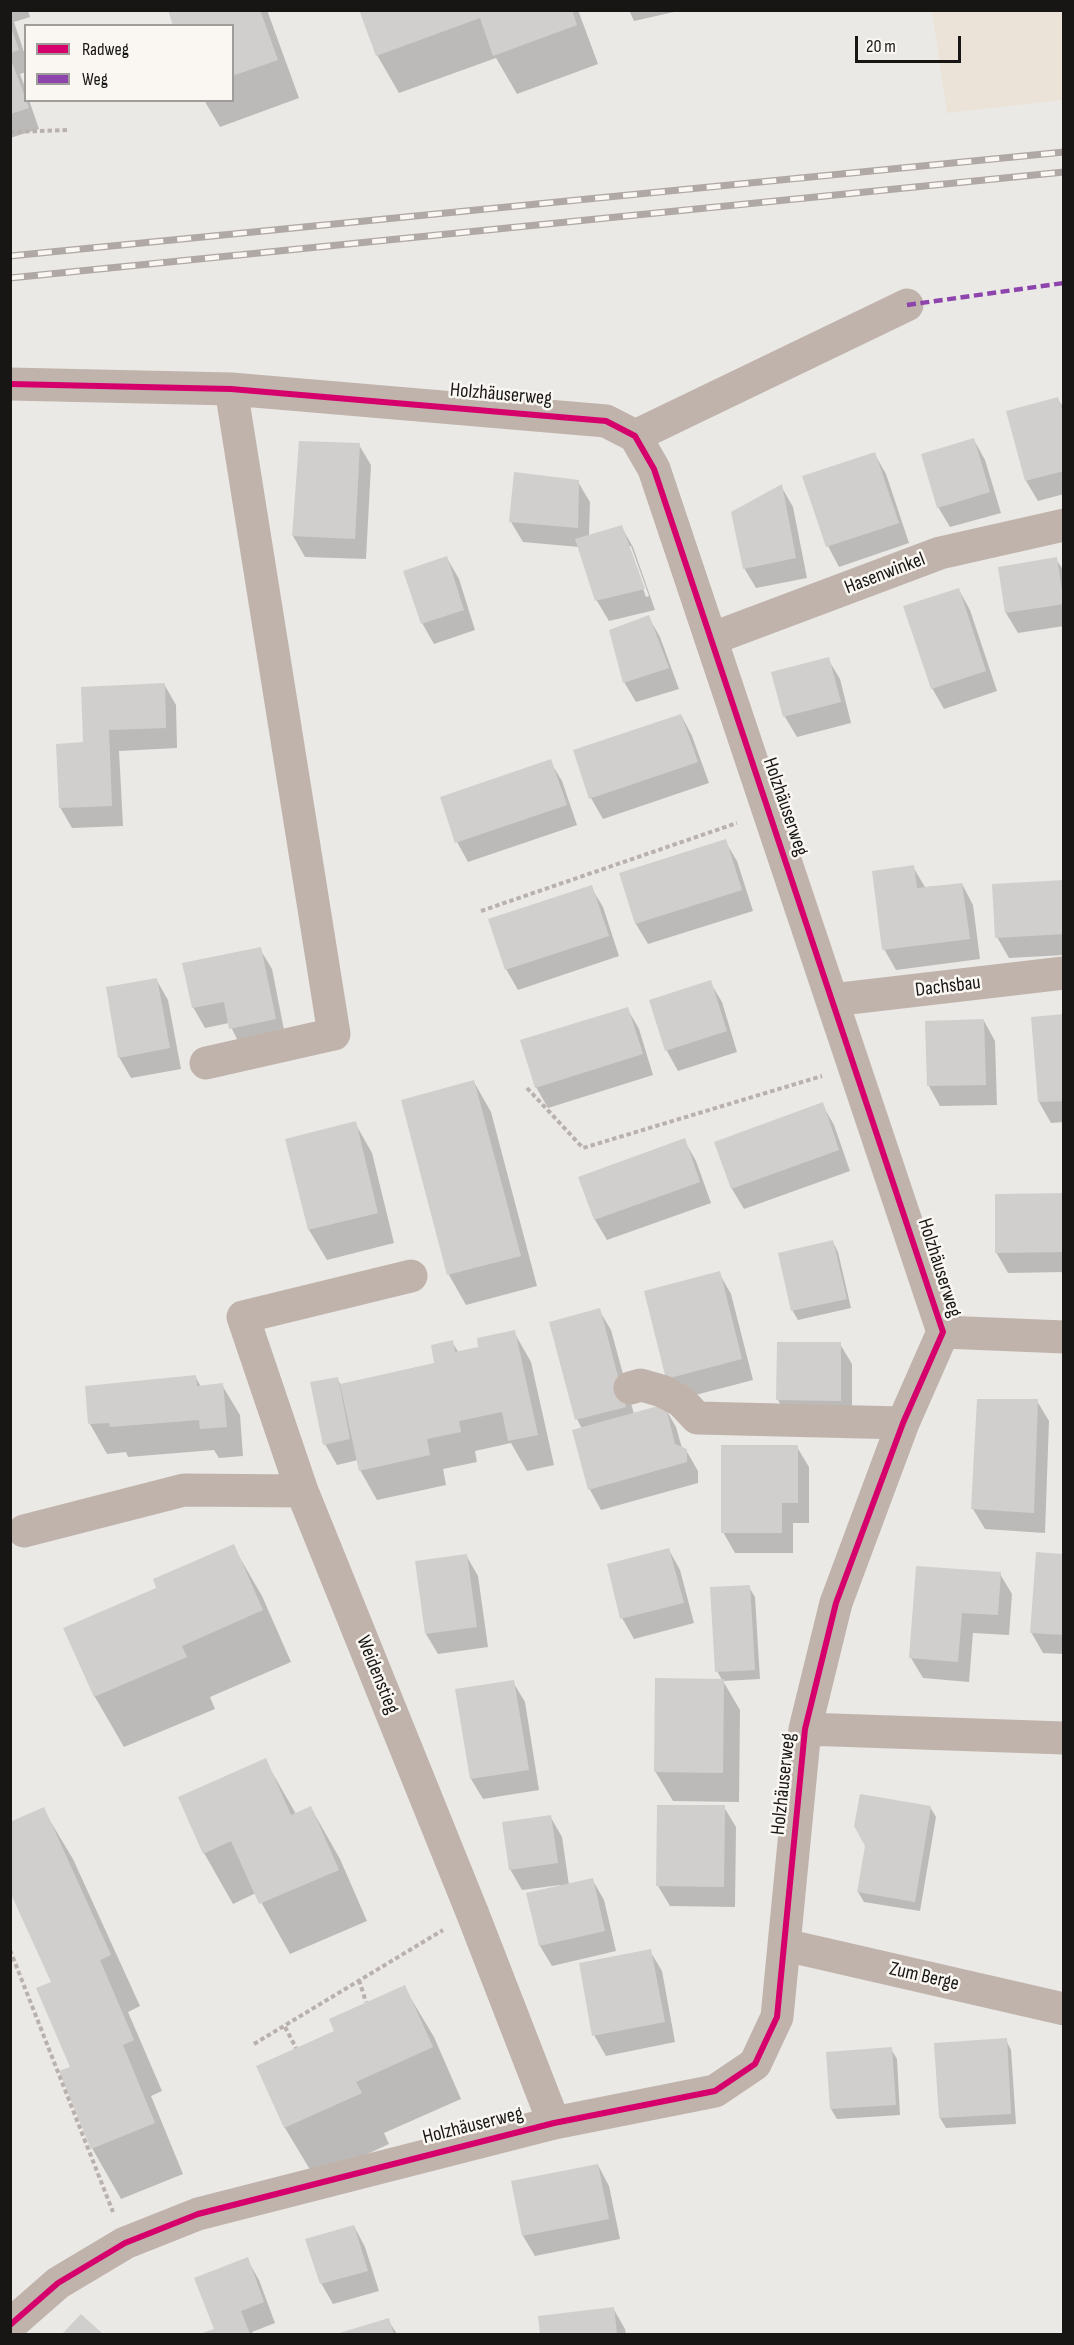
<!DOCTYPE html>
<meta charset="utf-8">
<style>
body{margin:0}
#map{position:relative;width:1074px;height:2345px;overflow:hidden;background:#ebe9e6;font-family:"Sofia Sans Condensed",sans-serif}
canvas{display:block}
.frame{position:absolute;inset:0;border:12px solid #171615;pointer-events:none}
.legend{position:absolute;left:24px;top:24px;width:210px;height:78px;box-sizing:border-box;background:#faf7f2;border:2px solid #9f9d9a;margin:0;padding:8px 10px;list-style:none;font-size:18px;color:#171615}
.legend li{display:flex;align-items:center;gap:12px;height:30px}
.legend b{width:30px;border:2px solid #9f9d9a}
.scale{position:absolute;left:855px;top:36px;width:106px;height:27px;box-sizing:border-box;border:3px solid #171615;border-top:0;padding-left:8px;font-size:18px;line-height:21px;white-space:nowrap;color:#171615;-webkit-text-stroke:4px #faf7f2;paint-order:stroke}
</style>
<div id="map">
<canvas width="1074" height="2345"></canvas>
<div class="frame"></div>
<ul class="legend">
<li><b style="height:8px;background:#d6006c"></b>Radweg</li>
<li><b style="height:8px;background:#8e44ad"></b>Weg</li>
</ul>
<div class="scale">20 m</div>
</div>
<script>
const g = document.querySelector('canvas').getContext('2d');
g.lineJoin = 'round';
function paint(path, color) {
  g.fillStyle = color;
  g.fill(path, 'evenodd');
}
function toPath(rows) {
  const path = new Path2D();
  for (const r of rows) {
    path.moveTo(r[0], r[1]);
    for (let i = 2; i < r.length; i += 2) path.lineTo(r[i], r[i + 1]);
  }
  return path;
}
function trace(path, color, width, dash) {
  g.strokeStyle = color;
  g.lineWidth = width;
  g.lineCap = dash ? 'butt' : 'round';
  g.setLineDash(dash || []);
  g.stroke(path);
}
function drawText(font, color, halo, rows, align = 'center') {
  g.font = font + ' "Sofia Sans Condensed",sans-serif';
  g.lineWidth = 5;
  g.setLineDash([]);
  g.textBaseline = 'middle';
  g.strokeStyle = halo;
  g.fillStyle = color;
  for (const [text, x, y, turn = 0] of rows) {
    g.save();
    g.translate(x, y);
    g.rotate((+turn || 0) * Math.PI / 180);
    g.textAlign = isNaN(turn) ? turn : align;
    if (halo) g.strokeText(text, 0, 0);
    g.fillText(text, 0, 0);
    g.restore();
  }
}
const commercial = toPath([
 [932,11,1063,11,1063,100,947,113]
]);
const shadow = toPath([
 [10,10,28,10,30,17,14,22,26,58,26,72,20,74,26,90,26,100,29,100,39,129,10,138],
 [170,10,267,10,299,98,220,127,204,100,232,100,232,26],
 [361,10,578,10,598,64,517,94,496,58,399,93,377,55],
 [629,10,683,10,634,21],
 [1058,399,1064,409,1064,494,1038,501,1026,481],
 [974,440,985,460,1001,513,950,527,938,507],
 [301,442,359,445,371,465,366,559,305,557,293,536],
 [874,453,886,474,909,543,839,567,828,546],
 [578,482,590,502,589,536,621,526,633,547,655,610,609,621,597,601,579,547,523,542,511,522],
 [628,546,631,546,649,596,646,597],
 [781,486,793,507,807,578,756,588,744,568],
 [447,558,459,579,475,630,434,644,422,623],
 [1056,559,1064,571,1064,626,1018,633,1006,613,999,568],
 [959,590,970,610,997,691,944,709,932,688],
 [648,616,660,637,679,689,636,702,624,682],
 [828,659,840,679,851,723,797,737,785,717,773,673],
 [164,684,176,705,177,748,119,751,123,826,72,828,60,807,85,744],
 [681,715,692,736,709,783,603,819,591,798],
 [550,761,562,781,577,825,468,862,457,842],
 [725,841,737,861,753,911,648,944,636,924,621,874],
 [913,867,925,887,962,884,973,905,980,959,896,970,884,949],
 [1064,881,1064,955,1009,958,997,937],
 [591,887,603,907,619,956,518,990,506,969],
 [260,949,272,969,286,1040,242,1049,229,1023,205,1028,193,1007],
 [156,979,168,1000,181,1069,131,1078,119,1057],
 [710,982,722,1002,737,1052,678,1071,667,1051,651,1001],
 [627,1008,639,1029,653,1075,548,1108,536,1087],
 [1064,1016,1064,1122,1051,1123,1039,1102,1033,1018],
 [984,1021,995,1041,997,1105,940,1106,929,1086],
 [474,1082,491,1112,537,1286,466,1305,449,1275,403,1101],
 [822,1104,834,1125,850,1171,744,1209,732,1189,715,1143],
 [355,1123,372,1153,394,1243,327,1260,309,1230,286,1140],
 [684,1140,696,1161,711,1203,607,1240,595,1220,580,1178],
 [1064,1195,1064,1272,1008,1273,996,1252],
 [833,1242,838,1252,851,1308,798,1320,792,1310],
 [719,1273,731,1294,753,1380,680,1399,668,1379],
 [599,1310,611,1330,634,1414,664,1406,676,1427,682,1448,686,1450,698,1471,698,1483,601,1510,590,1490,573,1431,582,1429,577,1419],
 [514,1332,531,1362,554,1465,527,1471,511,1443,475,1451,477,1462,443,1469,446,1485,377,1500,360,1470,358,1460,337,1465,325,1444,337,1378,341,1385,436,1365,452,1342,459,1353,480,1348],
 [840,1344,852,1364,852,1421,790,1420,778,1400],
 [195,1376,201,1387,222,1385,240,1415,243,1456,219,1458,214,1450,128,1457,126,1452,107,1454,90,1424],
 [1037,1401,1049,1421,1045,1533,985,1529,973,1509],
 [797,1447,809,1467,809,1523,793,1523,793,1553,735,1553,723,1532],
 [233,1546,262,1596,291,1662,210,1697,215,1709,124,1747,95,1697,65,1629,158,1588],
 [669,1550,680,1570,694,1623,634,1639,622,1618],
 [466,1555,478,1576,488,1647,438,1654,426,1634],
 [1064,1556,1064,1654,1043,1653,1031,1632],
 [1000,1574,1012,1594,1009,1635,973,1633,969,1682,923,1678,911,1658],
 [749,1587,755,1597,760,1679,723,1681,740,1710,739,1802,673,1801,655,1771,722,1680,717,1671],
 [513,1682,525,1702,539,1790,483,1799,471,1779,457,1690],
 [265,1760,296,1814,311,1808,340,1859,367,1921,290,1954,256,1893,233,1904,204,1853],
 [724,1807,736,1827,735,1907,670,1906,658,1886],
 [930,1807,936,1817,920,1911,864,1902,858,1892],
 [43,1809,73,1859,140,2006,128,2012,162,2091,151,2096,183,2174,121,2199,92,2148,72,2068],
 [550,1816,562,1837,569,1885,592,1879,604,1900,616,1951,552,1966,540,1946,560,1885,522,1890,510,1869],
 [650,1951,662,1971,675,2042,606,2056,594,2035],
 [404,1987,434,2037,461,2099,384,2133,389,2144,315,2178,285,2128,258,2067,336,2032],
 [1006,2040,1011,2050,1016,2124,946,2128,940,2118],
 [891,2049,897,2059,900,2115,837,2119,831,2109,828,2053],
 [598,2165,609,2186,620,2239,535,2256,523,2236,513,2182],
 [354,2226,365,2247,379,2291,333,2304,321,2283],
 [247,2259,259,2280,275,2323,252,2332,253,2334,203,2334,215,2330],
 [613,2308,625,2329,626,2334,541,2334,539,2318],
 [81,2316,100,2334,64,2334],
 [388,2320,397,2334,339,2334]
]);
const building = toPath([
 [168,10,260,10,278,60,232,76,232,26,173,26],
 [359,10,572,10,577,25,493,56,480,18,376,56],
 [10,25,19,50,10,53],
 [10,57,29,108,10,114],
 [1058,397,1064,416,1064,471,1025,481,1006,411],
 [974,438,990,492,937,508,921,454],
 [299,441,360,443,355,539,292,536],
 [875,452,899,523,826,547,802,476],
 [514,472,579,480,578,528,509,522],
 [782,484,796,558,743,569,731,512],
 [622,525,645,589,595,601,575,539],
 [447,556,464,610,421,624,403,571],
 [1057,557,1064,604,1005,613,998,567],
 [959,588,986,671,931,689,903,606],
 [649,615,669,668,623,683,609,630],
 [829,657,841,702,783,717,771,672],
 [165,683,166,728,109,730,112,806,59,808,56,744,83,742,81,687],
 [681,714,698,762,589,799,573,750],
 [551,759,567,805,455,843,440,797],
 [726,839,742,890,635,924,619,873],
 [914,865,917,888,962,883,970,939,882,950,872,871],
 [1064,880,1064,934,995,938,992,884],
 [592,885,609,936,505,970,488,919],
 [261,947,276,1019,229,1029,224,1002,192,1008,182,963],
 [157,978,170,1048,118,1058,106,987],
 [711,980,727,1031,665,1051,649,1000],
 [628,1007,643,1054,535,1088,520,1040],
 [1064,1014,1064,1101,1038,1102,1031,1017],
 [984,1019,986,1085,927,1086,925,1021],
 [474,1080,521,1256,447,1275,401,1100],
 [823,1102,839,1150,731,1189,714,1142],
 [356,1121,378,1213,308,1230,285,1139],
 [685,1138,700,1182,594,1220,578,1177],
 [1064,1193,1064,1252,995,1253,995,1194],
 [833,1240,847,1299,791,1311,778,1253],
 [720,1271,742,1359,666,1379,644,1291],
 [600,1308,626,1407,575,1420,549,1322],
 [515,1330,538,1435,508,1441,502,1412,459,1421,461,1432,427,1439,430,1455,359,1471,340,1384,434,1363,431,1345,453,1340,455,1352,478,1347,477,1338],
 [777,1342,841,1342,841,1401,776,1400],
 [196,1375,197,1386,223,1383,227,1427,200,1429,199,1420,110,1427,109,1423,88,1424,85,1386],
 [338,1377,350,1439,323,1445,310,1382],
 [977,1399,1038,1399,1034,1513,971,1509],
 [665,1404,675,1444,687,1449,687,1462,588,1490,572,1430],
 [721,1445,798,1445,798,1503,782,1503,782,1533,721,1533],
 [234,1544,263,1610,182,1646,187,1657,94,1697,63,1628,156,1588,153,1579],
 [669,1548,684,1603,620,1619,607,1564],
 [1036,1552,1064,1554,1064,1635,1030,1633],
 [467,1554,477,1627,425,1634,415,1561],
 [916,1566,1001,1572,998,1615,962,1613,958,1662,909,1658],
 [750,1585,755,1670,715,1672,710,1587],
 [655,1678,724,1679,723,1773,654,1772],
 [514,1680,529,1770,470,1779,455,1689],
 [266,1758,291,1815,311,1806,339,1870,259,1904,231,1841,203,1854,178,1797],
 [860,1794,931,1806,915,1902,857,1892,865,1846,854,1826],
 [657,1805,725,1805,724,1887,656,1886],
 [44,1807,111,1955,100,1960,134,2040,123,2045,155,2123,91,2149,59,2071,70,2067,36,1988,51,1982,10,1892,10,1822],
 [551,1815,558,1863,509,1870,502,1822],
 [593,1878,605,1931,539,1946,526,1893],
 [651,1949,665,2022,592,2036,579,1963],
 [405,1985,433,2047,356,2082,362,2093,284,2128,256,2066,334,2031,329,2019],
 [1007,2038,1011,2114,939,2118,934,2043],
 [892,2047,896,2105,830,2109,826,2052],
 [598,2164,609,2219,522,2236,511,2181],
 [354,2225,368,2271,320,2284,305,2239],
 [248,2257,264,2302,241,2311,250,2334,199,2334,214,2329,194,2278],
 [614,2307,617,2334,540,2334,538,2316],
 [81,2314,103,2334,62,2334],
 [389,2318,394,2334,336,2334]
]);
const path = toPath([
 [10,132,67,130],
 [481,911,737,823],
 [527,1088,583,1148,822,1076],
 [10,1950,113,2212],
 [359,1980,366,2002],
 [285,2027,296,2048],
 [254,2044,443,1930]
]);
const minor = toPath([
 [10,384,231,389,606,421,635,436,654,469,943,1332,903,1423,836,1603,805,1729,777,2017,755,2064,715,2091,554,2123,198,2214,125,2243,58,2283,10,2325],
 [635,436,907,305],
 [711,639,940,553,1064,525],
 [832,1000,1064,973],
 [206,1063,334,1034,231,389],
 [943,1332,1064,1337],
 [630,1388,641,1385,662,1391,681,1401,697,1418,903,1423],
 [302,1491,243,1317,411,1276],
 [24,1531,184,1490,302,1491,472,1912,554,2123],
 [805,1729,1064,1738],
 [785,1945,1064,2009]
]);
const rail = toPath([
 [10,256,1064,152],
 [10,278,1064,172]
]);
const quiet = toPath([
 [907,305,1064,283]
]);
const cycleway = toPath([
 [10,384,231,389,606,421,635,436,654,469,943,1332,903,1423,836,1603,805,1729,777,2017,755,2064,715,2091,554,2123,198,2214,125,2243,58,2283,10,2325]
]);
const streetNames = [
 ["Holzhäuserweg",501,395,5],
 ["Hasenwinkel",885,574,-21],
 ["Holzhäuserweg",785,807,71],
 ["Dachsbau",948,987,-7],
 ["Holzhäuserweg",939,1268,72],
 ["Weidenstieg",377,1675,68],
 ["Holzhäuserweg",784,1784,-84],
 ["Zum Berge",924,1977,13],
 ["Holzhäuserweg",473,2126,-14]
];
paint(commercial, '#ebe3d7');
paint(shadow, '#0003');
paint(building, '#d1cfcd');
trace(path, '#b9b1ad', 4, [4.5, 3]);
trace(minor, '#c0b3ac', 33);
trace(rail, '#b0a8a5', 7);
trace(rail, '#faf7f2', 4.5, [14]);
trace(quiet, '#8e44ad', 4.5, [9, 4.5]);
trace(cycleway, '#d6006c', 6);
drawText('20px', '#171615', '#faf7f2', streetNames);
</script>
